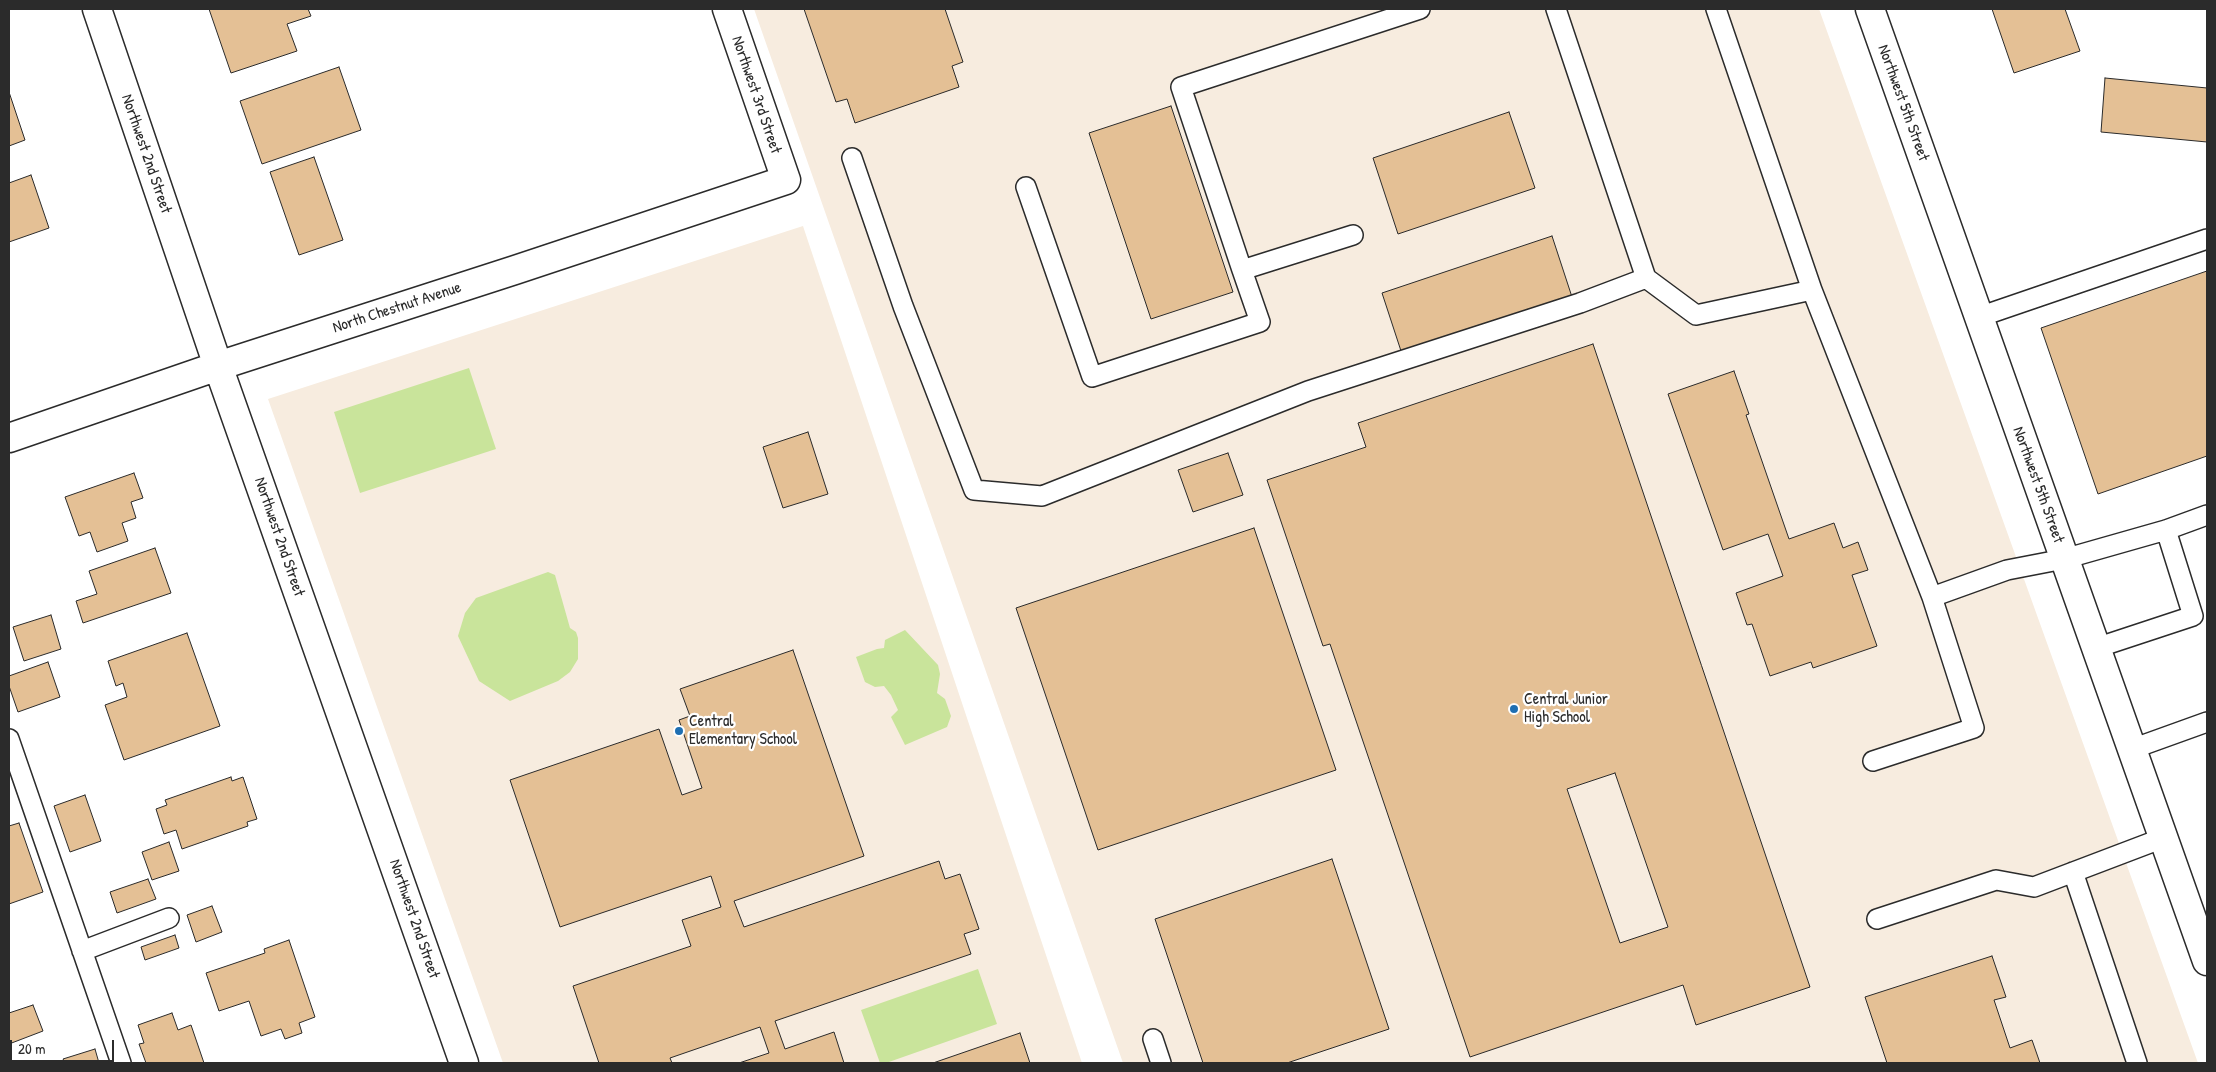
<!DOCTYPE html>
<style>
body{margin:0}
#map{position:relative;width:2216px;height:1072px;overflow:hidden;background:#fff;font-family:"Patrick Hand",sans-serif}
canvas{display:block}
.frame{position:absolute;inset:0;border:10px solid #2b2b2b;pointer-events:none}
.scale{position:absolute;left:10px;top:1040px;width:104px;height:22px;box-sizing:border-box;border:2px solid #2b2b2b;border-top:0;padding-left:6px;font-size:15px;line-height:18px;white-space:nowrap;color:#2b2b2b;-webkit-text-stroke:4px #fff;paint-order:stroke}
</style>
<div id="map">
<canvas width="2216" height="1072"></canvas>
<div class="frame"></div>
<div class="scale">20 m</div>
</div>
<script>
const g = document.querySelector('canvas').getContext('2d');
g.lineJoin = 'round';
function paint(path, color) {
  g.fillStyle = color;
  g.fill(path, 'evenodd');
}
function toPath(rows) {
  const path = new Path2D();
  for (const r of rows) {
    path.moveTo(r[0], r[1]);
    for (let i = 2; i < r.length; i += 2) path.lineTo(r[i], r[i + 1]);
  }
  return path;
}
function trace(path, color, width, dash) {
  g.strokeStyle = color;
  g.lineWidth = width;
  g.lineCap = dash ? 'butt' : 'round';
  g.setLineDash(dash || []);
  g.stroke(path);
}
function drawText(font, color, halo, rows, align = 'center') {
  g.font = font + ' "Patrick Hand",sans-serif';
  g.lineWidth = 4.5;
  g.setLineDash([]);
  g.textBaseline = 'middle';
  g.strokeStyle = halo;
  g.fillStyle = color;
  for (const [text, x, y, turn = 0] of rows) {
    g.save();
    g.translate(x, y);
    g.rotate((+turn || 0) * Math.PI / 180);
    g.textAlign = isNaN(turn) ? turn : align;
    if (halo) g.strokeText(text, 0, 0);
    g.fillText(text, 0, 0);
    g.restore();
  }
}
const built = toPath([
 [754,9,1819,9,2198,1063,1123,1063],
 [803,226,1082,1063,503,1063,268,399]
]);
const green = toPath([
 [469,368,496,449,360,493,334,412],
 [548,572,555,575,570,628,576,632,578,638,578,659,570,672,558,681,510,701,479,681,458,636,465,613,476,598],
 [905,630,938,665,940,674,937,693,945,699,951,716,947,727,905,745,891,717,898,710,891,695,884,686,875,687,865,682,856,657,877,649,884,648,885,640],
 [978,969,997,1024,886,1063,880,1063,861,1010]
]);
const building = toPath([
 [209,9,308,9,311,16,287,24,297,51,231,73,209,9],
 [804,9,945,9,963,62,952,66,959,87,855,123,847,99,836,102,804,9],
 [1992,9,2065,9,2080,51,2014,73,1992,9],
 [339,67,361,130,262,164,240,101,339,67],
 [2105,78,2207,88,2207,142,2101,132,2105,78],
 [9,92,25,140,9,146,9,92],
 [1171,106,1233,292,1151,319,1089,133,1171,106],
 [1509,112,1535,188,1398,234,1373,158,1509,112],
 [314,157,343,240,299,255,270,172,314,157],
 [31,175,49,228,9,242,9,183,31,175],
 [1552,236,1572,297,1402,354,1382,293,1552,236],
 [2207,271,2207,456,2098,494,2041,328,2207,271],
 [1593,344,1810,987,1696,1025,1683,985,1470,1057,1330,644,1323,646,1267,480,1366,447,1358,423,1593,344],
 [1615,773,1668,927,1620,943,1567,789,1615,773],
 [1734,371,1749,414,1746,415,1789,539,1834,523,1843,548,1858,542,1868,570,1852,575,1877,646,1813,668,1811,662,1770,676,1752,624,1747,625,1736,593,1783,576,1768,534,1723,550,1668,394,1734,371],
 [808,432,828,494,783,508,763,447,808,432],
 [1228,453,1243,495,1193,512,1178,470,1228,453],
 [134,473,143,498,131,502,136,518,122,523,128,541,97,552,90,532,79,536,65,497,134,473],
 [1254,528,1336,770,1098,850,1016,608,1254,528],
 [155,548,171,593,83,623,76,601,97,594,89,571,155,548],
 [51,615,61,649,24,661,13,627,51,615],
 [187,633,220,726,124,760,105,705,127,697,123,683,116,686,108,661,187,633],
 [793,650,864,856,734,901,744,927,939,861,945,879,960,874,979,929,964,934,971,954,775,1021,785,1049,834,1032,844,1063,739,1063,769,1053,760,1027,670,1058,672,1063,599,1063,573,986,691,946,682,920,721,907,711,876,560,927,510,780,659,729,682,795,702,788,679,720,690,716,680,689,793,650],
 [48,662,60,697,18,712,9,686,9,676,48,662],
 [231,777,232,781,243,777,257,819,247,822,248,826,182,849,176,830,164,834,156,809,167,805,165,800,231,777],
 [85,795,101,841,70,852,54,806,85,795],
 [19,823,43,892,9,904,9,826,19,823],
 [169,842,179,871,152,880,142,852,169,842],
 [1332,859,1389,1029,1287,1063,1203,1063,1155,919,1332,859],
 [148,879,156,899,117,913,110,892,148,879],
 [212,906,222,932,196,942,187,915,212,906],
 [175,935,179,948,145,960,141,947,175,935],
 [289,940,315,1017,299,1023,302,1033,285,1039,281,1029,261,1036,249,1001,219,1011,206,973,265,953,264,949,289,940],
 [1992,956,2006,997,1994,1000,2010,1048,2032,1040,2040,1063,1887,1063,1865,997,1992,956],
 [33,1005,43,1031,9,1044,9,1013,33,1005],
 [172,1013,178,1030,191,1025,204,1063,146,1063,139,1044,144,1043,138,1025,172,1013],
 [1020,1033,1030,1063,933,1063,1020,1033],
 [95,1049,99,1063,65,1063,63,1059,95,1049]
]);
const lane = toPath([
 [1556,9,1646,278,1696,315,1812,290,1932,597,2007,570,2064,559,2166,530,2207,515],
 [1716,9,1812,290],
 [852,158,903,306,974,490,1042,496,1308,391,1580,303,1646,278],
 [1026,187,1092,377,1260,322,1242,270],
 [1353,235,1242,270,1181,87,1420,9],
 [1979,317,2207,239],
 [2096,648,2193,616,2166,530],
 [9,739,121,1063],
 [2132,749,2207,722],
 [1873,761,1974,728,1932,597],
 [2073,872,2137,1063],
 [1877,919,1996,880,2034,887,2163,838],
 [82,951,169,918],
 [1153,1039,1161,1063]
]);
const street = toPath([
 [97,9,218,366,464,1063],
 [9,438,218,366,515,270,786,180,727,9]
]);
const secondary = toPath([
 [1870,9,2207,961]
]);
const markers = [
 [1514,709,5,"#1f6fb2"],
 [679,731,5,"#1f6fb2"]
];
const streetNames = [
 ["Northwest 3rd Street",756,95,71],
 ["Northwest 5th Street",1903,103,70],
 ["Northwest 2nd Street",146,154,71],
 ["North Chestnut Avenue",397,308,-18],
 ["Northwest 5th Street",2038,485,70],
 ["Northwest 2nd Street",279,537,71],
 ["Northwest 2nd Street",414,919,71]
];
const poiNames = [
 ["Central Junior",1524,700],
 ["High School",1524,718],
 ["Central",689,722],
 ["Elementary School",689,740]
];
paint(built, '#f7ecdf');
paint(green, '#c9e49b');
paint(building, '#e4c095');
trace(building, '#2b2b2b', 1);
trace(lane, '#2b2b2b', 22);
trace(street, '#2b2b2b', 31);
trace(secondary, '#2b2b2b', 31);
trace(lane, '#fff', 19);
trace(street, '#fff', 28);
trace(secondary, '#fff', 28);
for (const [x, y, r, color] of markers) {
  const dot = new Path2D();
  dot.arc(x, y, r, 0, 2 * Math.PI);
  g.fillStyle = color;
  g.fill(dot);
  trace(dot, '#fff', 2);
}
drawText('16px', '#2b2b2b', '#fff', streetNames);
drawText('16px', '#2b2b2b', '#fff', poiNames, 'left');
</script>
